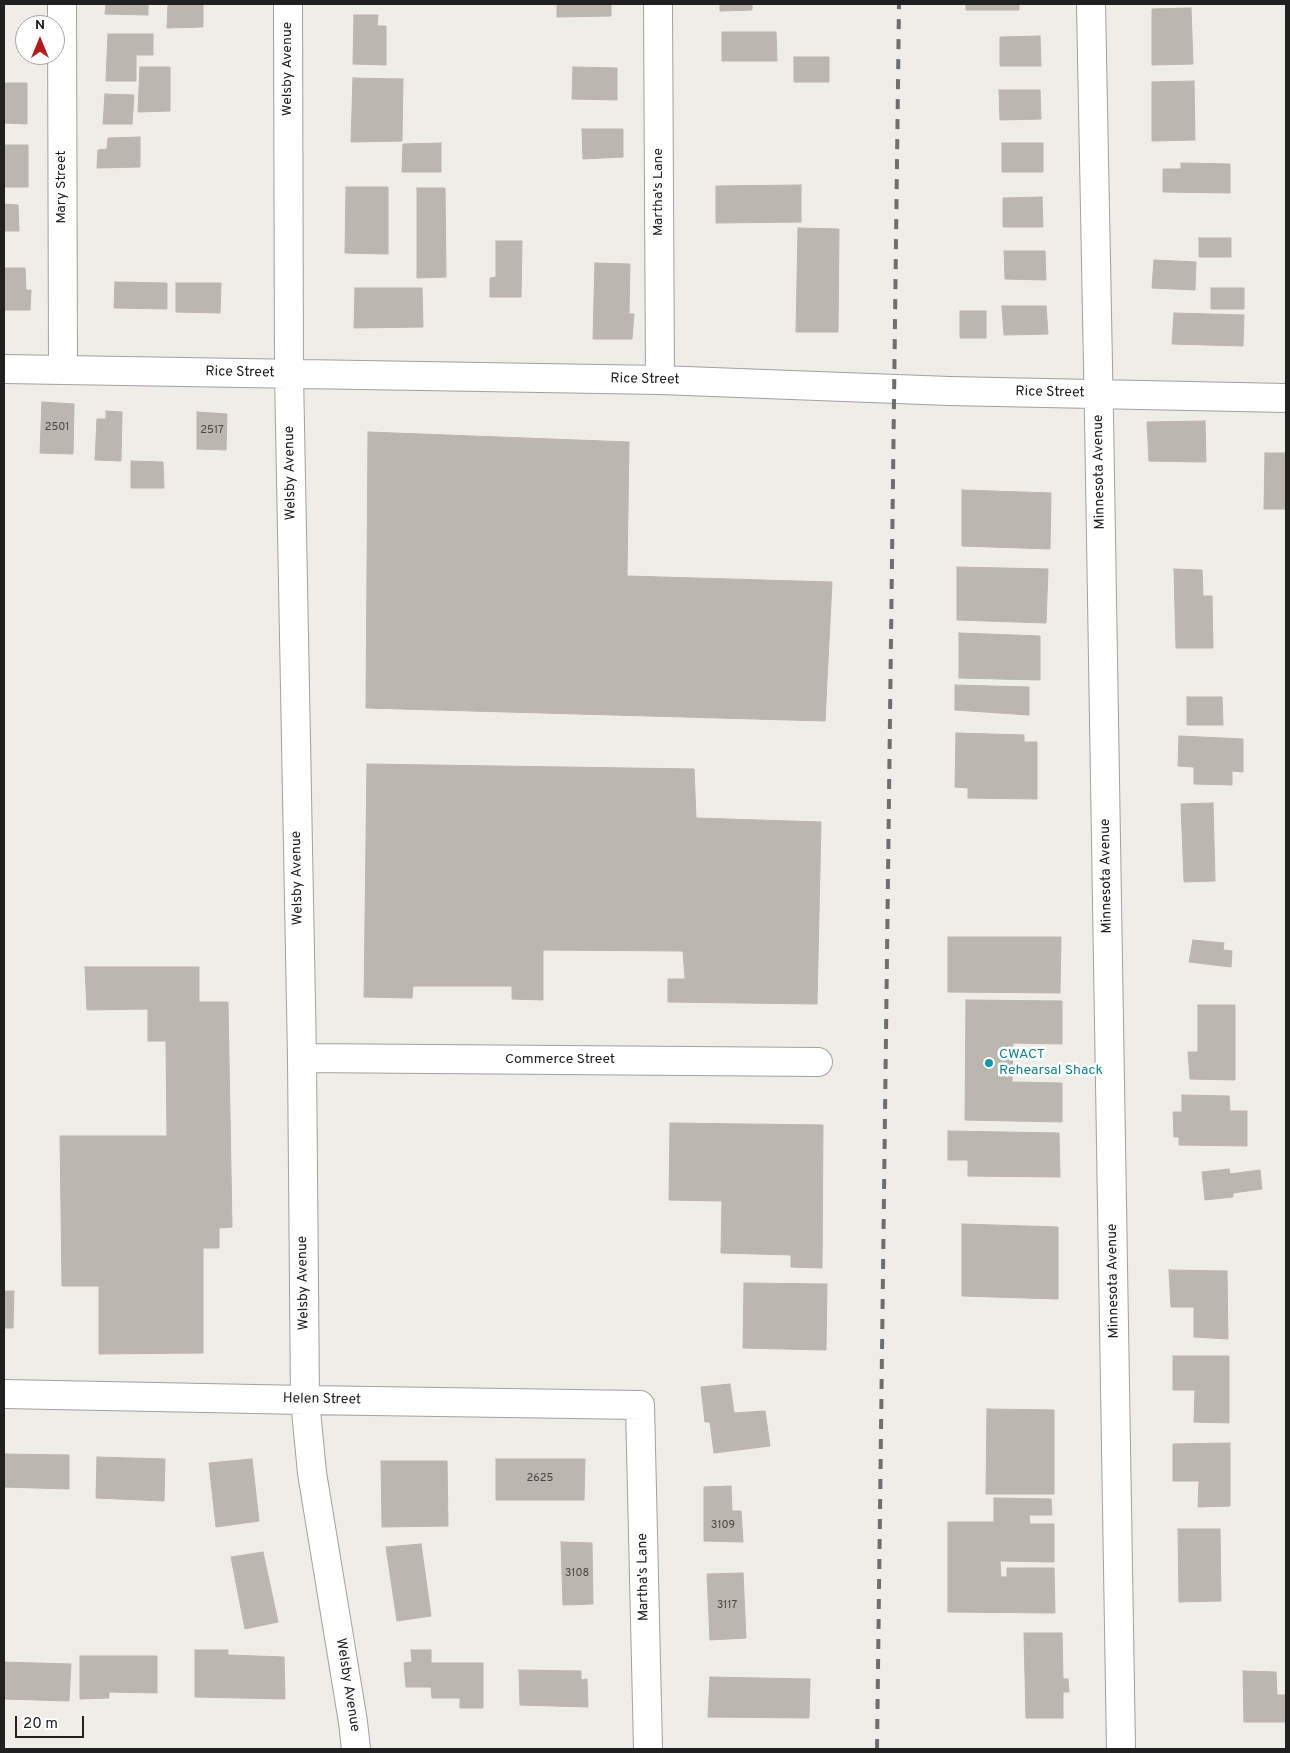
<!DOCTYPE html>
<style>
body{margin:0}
#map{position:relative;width:1290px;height:1753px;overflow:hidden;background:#efede8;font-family:Overpass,sans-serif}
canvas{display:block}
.frame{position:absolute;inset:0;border:5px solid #202020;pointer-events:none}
.north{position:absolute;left:15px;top:15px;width:50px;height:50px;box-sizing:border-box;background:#fff;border:1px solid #a6a6a6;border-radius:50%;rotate:0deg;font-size:14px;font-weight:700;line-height:20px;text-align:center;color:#202020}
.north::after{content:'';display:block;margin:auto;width:18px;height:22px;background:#b61a1a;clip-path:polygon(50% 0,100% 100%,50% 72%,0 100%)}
.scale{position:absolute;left:15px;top:1716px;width:69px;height:22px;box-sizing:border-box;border:2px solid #202020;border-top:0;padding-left:6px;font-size:15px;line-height:18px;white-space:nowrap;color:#202020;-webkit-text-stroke:4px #fff;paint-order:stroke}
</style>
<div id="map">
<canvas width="1290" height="1753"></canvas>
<div class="frame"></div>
<div class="north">N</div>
<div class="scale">20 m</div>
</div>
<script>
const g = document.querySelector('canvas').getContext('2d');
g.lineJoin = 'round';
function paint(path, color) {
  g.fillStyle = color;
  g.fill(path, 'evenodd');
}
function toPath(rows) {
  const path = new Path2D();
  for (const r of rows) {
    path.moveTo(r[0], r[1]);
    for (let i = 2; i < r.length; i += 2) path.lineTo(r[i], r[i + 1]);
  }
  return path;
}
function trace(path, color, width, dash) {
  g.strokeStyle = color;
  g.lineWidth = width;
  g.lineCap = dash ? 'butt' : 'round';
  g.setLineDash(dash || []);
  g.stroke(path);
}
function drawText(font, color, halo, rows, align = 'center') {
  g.font = font + ' Overpass,sans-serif';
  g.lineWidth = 5;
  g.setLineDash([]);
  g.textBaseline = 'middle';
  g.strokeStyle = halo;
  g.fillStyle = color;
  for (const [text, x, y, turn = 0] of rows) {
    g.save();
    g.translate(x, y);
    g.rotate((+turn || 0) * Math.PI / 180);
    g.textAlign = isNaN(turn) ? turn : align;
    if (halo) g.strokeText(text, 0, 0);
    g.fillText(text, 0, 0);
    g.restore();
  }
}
const building = toPath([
 [106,4,148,4,148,15,105,14,106,4],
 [168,4,203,4,203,27,167,28,168,4],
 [557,4,611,4,611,16,557,17,557,4],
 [720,4,752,4,752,10,720,11,720,4],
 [966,4,1019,4,1019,10,966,10,966,4],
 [1191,8,1193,64,1152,65,1152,9,1191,8],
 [354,15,378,15,377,26,386,26,386,65,353,64,354,15],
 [722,32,776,32,777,61,722,61,722,32],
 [108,34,153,34,153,55,136,55,136,81,106,81,108,34],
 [1040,36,1041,66,1000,66,1000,37,1040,36],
 [794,57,829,57,829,82,794,82,794,57],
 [140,67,170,67,170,111,138,112,140,67],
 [573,67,617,68,617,100,572,99,573,67],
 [353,78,403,79,402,141,351,142,353,78],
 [1194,81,1195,140,1152,141,1152,82,1194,81],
 [4,83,27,83,27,124,4,123,4,83],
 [999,90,1040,90,1041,119,1000,120,999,90],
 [105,94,134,95,132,124,103,124,105,94],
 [582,129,623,129,623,157,583,159,582,129],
 [140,137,140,167,97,168,98,150,107,149,108,138,140,137],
 [441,143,441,172,402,172,403,144,441,143],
 [1002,143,1043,143,1043,172,1002,172,1002,143],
 [4,145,28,145,28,187,4,187,4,145],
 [1181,163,1230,164,1230,193,1163,192,1163,169,1181,169,1181,163],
 [801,185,801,222,716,223,716,186,801,185],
 [346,187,388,187,388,254,345,253,346,187],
 [417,188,445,188,446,277,417,278,417,188],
 [1042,197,1043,227,1003,227,1003,198,1042,197],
 [4,204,18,205,19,231,4,231,4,204],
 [798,228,839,229,838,332,796,332,798,228],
 [1199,238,1231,238,1231,257,1199,257,1199,238],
 [496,241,522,241,521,297,490,297,490,278,496,277,496,241],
 [1004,251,1045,251,1046,280,1005,279,1004,251],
 [1154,260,1196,262,1195,290,1152,288,1154,260],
 [595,263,630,264,629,314,634,314,632,339,593,339,595,263],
 [4,268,25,268,26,290,31,290,30,310,4,310,4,268],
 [115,282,167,283,167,309,114,308,115,282],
 [176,283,221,283,220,313,176,312,176,283],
 [355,288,422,288,423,327,354,328,355,288],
 [1211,288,1244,288,1244,309,1211,309,1211,288],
 [1002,306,1046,306,1048,334,1004,335,1002,306],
 [960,311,986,311,986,338,960,338,960,311],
 [1174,313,1244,315,1243,346,1172,344,1174,313],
 [42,402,74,404,73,454,40,453,42,402],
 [106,411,122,412,121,461,95,460,97,419,106,419,106,411],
 [197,412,227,414,226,450,197,449,197,412],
 [1205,421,1206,462,1149,461,1147,422,1205,421],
 [368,432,629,442,627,576,832,582,825,721,366,708,368,432],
 [1265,453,1286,453,1286,509,1264,509,1265,453],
 [131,461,163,462,164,488,131,488,131,461],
 [962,490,1051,493,1050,549,962,546,962,490],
 [957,567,1048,569,1046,623,957,620,957,567],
 [1174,569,1202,570,1203,596,1212,596,1213,648,1176,648,1174,569],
 [959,633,1040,636,1040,680,959,678,959,633],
 [955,685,1029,687,1029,715,955,710,955,685],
 [1187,697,1222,697,1223,725,1187,725,1187,697],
 [956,733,1024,735,1024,742,1037,742,1037,799,968,798,968,788,955,787,956,733],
 [1179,736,1243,739,1243,772,1232,771,1232,785,1194,784,1194,767,1178,766,1179,736],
 [367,764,694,769,696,818,821,822,817,1004,668,1002,668,979,685,979,683,951,543,950,543,1000,512,999,512,986,413,986,412,998,364,997,367,764],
 [1213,803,1215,881,1184,882,1181,804,1213,803],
 [948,937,1061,937,1060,993,948,992,948,937],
 [1193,940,1224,943,1223,950,1232,951,1231,967,1189,962,1193,940],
 [85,967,199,967,199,1002,228,1002,232,1227,219,1228,219,1248,203,1248,203,1353,99,1354,99,1286,62,1286,60,1136,167,1136,166,1041,148,1041,148,1009,87,1010,85,967],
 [966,1000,1062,1001,1062,1044,1013,1043,1012,1082,1062,1083,1062,1122,965,1120,966,1000],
 [1198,1005,1235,1005,1235,1080,1190,1079,1188,1052,1198,1052,1198,1005],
 [1182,1095,1229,1096,1230,1111,1247,1111,1247,1146,1179,1145,1179,1137,1174,1137,1173,1112,1182,1112,1182,1095],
 [670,1123,823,1125,822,1268,791,1267,791,1255,721,1253,722,1201,669,1200,670,1123],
 [948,1131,1059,1133,1060,1177,968,1176,968,1160,948,1160,948,1131],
 [1229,1169,1230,1174,1260,1170,1262,1189,1233,1193,1233,1197,1205,1200,1202,1172,1229,1169],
 [962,1224,1058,1227,1058,1299,962,1296,962,1224],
 [1169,1270,1227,1271,1228,1339,1194,1337,1194,1307,1171,1307,1169,1270],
 [744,1283,827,1284,826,1350,743,1348,744,1283],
 [4,1291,14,1291,13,1328,4,1328,4,1291],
 [1173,1356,1229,1356,1229,1423,1194,1422,1195,1390,1173,1390,1173,1356],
 [730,1384,734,1413,765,1411,770,1446,714,1453,710,1422,705,1422,701,1387,730,1384],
 [987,1409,1054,1410,1054,1494,986,1494,987,1409],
 [1230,1443,1230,1506,1198,1507,1199,1481,1173,1481,1173,1444,1230,1443],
 [4,1454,69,1455,69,1489,4,1487,4,1454],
 [97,1457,165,1459,164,1501,96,1498,97,1457],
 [252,1459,259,1521,216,1527,209,1463,252,1459],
 [496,1459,585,1459,584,1500,496,1500,496,1459],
 [381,1461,447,1461,448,1526,382,1527,381,1461],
 [731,1486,732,1511,741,1511,743,1542,704,1541,704,1487,731,1486],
 [994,1498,1051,1499,1052,1515,1029,1515,1030,1524,1054,1524,1054,1562,1000,1561,1001,1577,1007,1577,1007,1568,1054,1568,1055,1613,948,1612,948,1522,994,1522,994,1498],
 [1178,1529,1220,1529,1221,1601,1179,1602,1178,1529],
 [561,1542,592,1543,593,1604,563,1605,561,1542],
 [421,1544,431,1616,397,1621,386,1547,421,1544],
 [263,1552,278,1622,245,1629,231,1557,263,1552],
 [743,1573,746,1638,710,1640,707,1574,743,1573],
 [1024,1633,1062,1633,1063,1679,1068,1679,1069,1692,1063,1692,1063,1718,1026,1718,1024,1633],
 [195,1650,228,1650,228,1655,284,1657,285,1699,195,1697,195,1650],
 [411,1650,431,1650,431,1663,483,1663,483,1708,460,1708,460,1698,432,1698,431,1687,406,1687,404,1663,412,1662,411,1650],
 [80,1656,157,1656,157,1693,109,1692,109,1698,80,1699,80,1656],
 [4,1662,71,1664,69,1701,4,1699,4,1662],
 [519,1670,581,1671,581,1680,587,1679,588,1707,520,1705,519,1670],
 [1243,1671,1276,1672,1277,1695,1286,1695,1286,1722,1244,1722,1243,1671],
 [710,1677,810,1679,809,1718,708,1717,710,1677]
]);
const street = toPath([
 [62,4,63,370],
 [288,4,289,373,302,1058,305,1400,312,1473,353,1722,356,1749],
 [658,4,660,380],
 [1091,4,1099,417,1121,1749],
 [4,369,660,380,949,391,1286,398],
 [302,1058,818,1062],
 [4,1394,305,1400,640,1405,648,1749]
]);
const rail = toPath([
 [877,1749,899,4]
]);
const markers = [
 [989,1063,5,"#0f9aa8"]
];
const numberNames = [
 ["2501",57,428],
 ["2517",212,431],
 ["2625",540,1479],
 ["3109",723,1526],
 ["3108",577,1574],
 ["3117",727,1606]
];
const streetNames = [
 ["Welsby Avenue",288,69,-90],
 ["Mary Street",62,187,-90],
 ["Martha's Lane",659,192,-90],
 ["Rice Street",240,373,1],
 ["Rice Street",645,380,1],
 ["Rice Street",1050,393,1],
 ["Minnesota Avenue",1100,472,-91],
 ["Welsby Avenue",291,473,-91],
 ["Minnesota Avenue",1107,876,-91],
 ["Welsby Avenue",298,878,-91],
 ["Commerce Street",560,1060],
 ["Minnesota Avenue",1114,1281,-91],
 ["Welsby Avenue",304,1283,-91],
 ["Helen Street",322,1400,1],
 ["Martha's Lane",644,1577,-91],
 ["Welsby Avenue",347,1685,81]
];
const cultureNames = [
 ["CWACT",999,1055],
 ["Rehearsal Shack",999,1071]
];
paint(building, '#bcb6b1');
trace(building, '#bfb4ac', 1);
trace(street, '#a1a1a1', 30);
trace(street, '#fff', 28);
trace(rail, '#6e6e6e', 4, [10, 10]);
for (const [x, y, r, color] of markers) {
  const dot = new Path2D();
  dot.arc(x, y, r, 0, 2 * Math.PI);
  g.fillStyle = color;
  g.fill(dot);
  trace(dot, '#fff', 2);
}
drawText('11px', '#474644', null, numberNames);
drawText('14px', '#202020', '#fff', streetNames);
drawText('14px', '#0d838f', '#fff', cultureNames, 'left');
</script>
